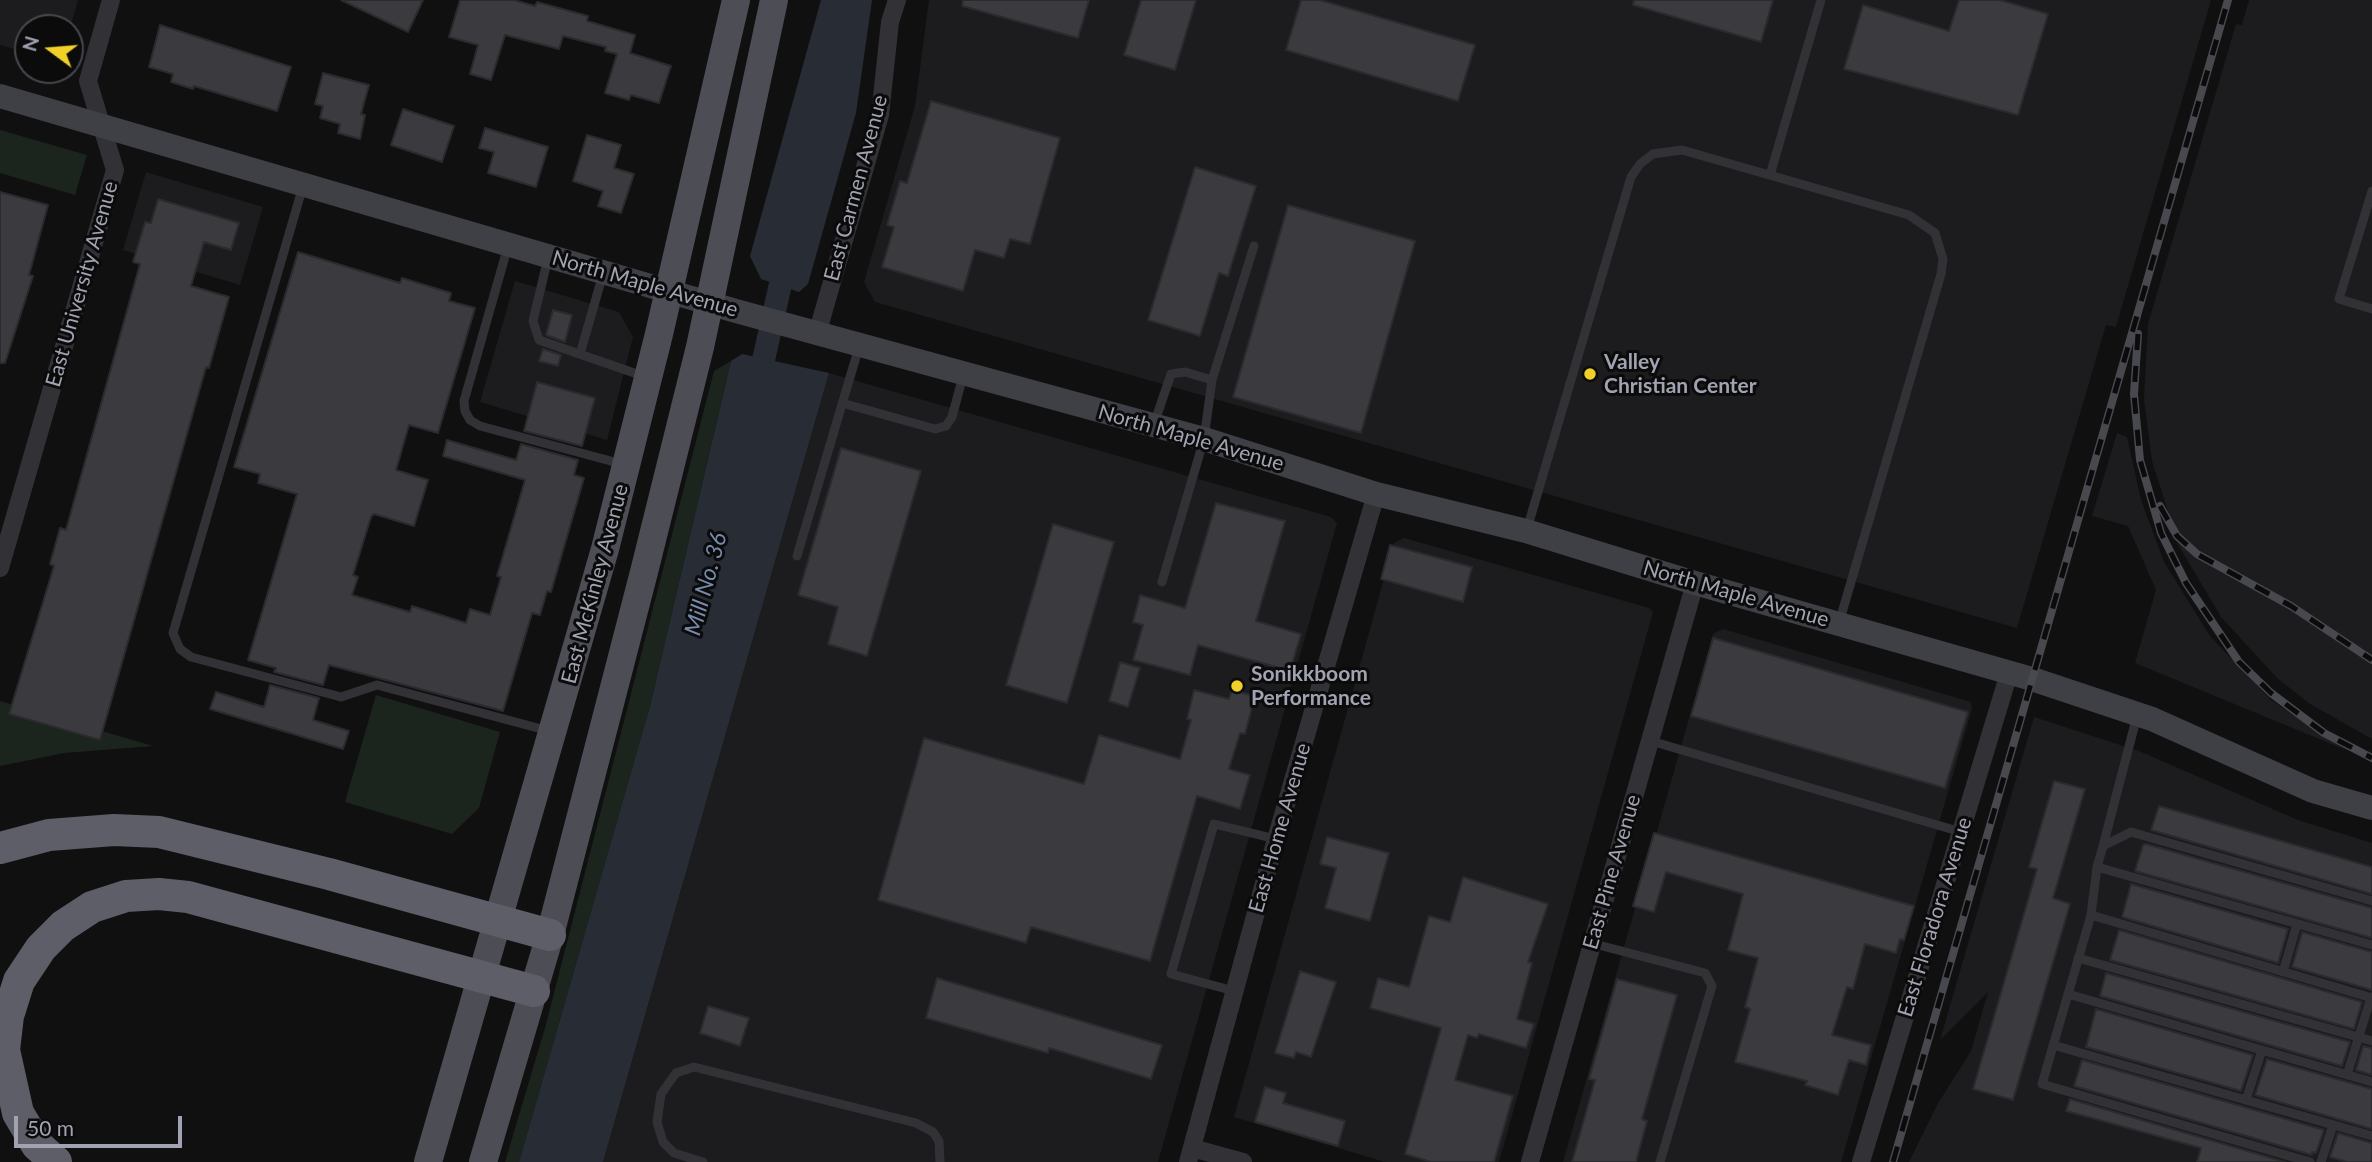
<!DOCTYPE html>
<style>
body{margin:0}
#map{position:relative;width:2372px;height:1162px;overflow:hidden;background:#101011;font-family:Lato,sans-serif}
canvas{display:block}
.north{position:absolute;left:14px;top:14px;width:70px;height:70px;box-sizing:border-box;background:#0b0b0c;border:2px solid #47484e;border-radius:50%;rotate:286deg;font-size:19px;font-weight:700;line-height:28px;text-align:center;color:#a1a3b2}
.north::after{content:'';display:block;margin:auto;width:24px;height:32px;background:#f1d029;clip-path:polygon(50% 0,100% 100%,50% 72%,0 100%)}
.scale{position:absolute;left:14px;top:1116px;width:168px;height:32px;box-sizing:border-box;border:4px solid #a1a3b2;border-top:0;padding-left:9px;font-size:21px;line-height:24px;white-space:nowrap;color:#a1a3b2;-webkit-text-stroke:5px #0b0b0c;paint-order:stroke}
</style>
<div id="map">
<canvas width="2372" height="1162"></canvas>
<div class="north">N</div>
<div class="scale">50 m</div>
</div>
<script>
const g = document.querySelector('canvas').getContext('2d');
g.lineJoin = 'round';
function paint(path, color) {
  g.fillStyle = color;
  g.fill(path, 'evenodd');
}
function toPath(rows) {
  const path = new Path2D();
  for (const r of rows) {
    path.moveTo(r[0], r[1]);
    for (let i = 2; i < r.length; i += 2) path.lineTo(r[i], r[i + 1]);
  }
  return path;
}
function trace(path, color, width, dash) {
  g.strokeStyle = color;
  g.lineWidth = width;
  g.lineCap = dash ? 'butt' : 'round';
  g.setLineDash(dash || []);
  g.stroke(path);
}
function drawText(font, color, halo, rows, align = 'center') {
  g.font = font + ' Lato,sans-serif';
  g.lineWidth = 6;
  g.setLineDash([]);
  g.textBaseline = 'middle';
  g.strokeStyle = halo;
  g.fillStyle = color;
  for (const [text, x, y, turn = 0] of rows) {
    g.save();
    g.translate(x, y);
    g.rotate((+turn || 0) * Math.PI / 180);
    g.textAlign = isNaN(turn) ? turn : align;
    if (halo) g.strokeText(text, 0, 0);
    g.fillText(text, 0, 0);
    g.restore();
  }
}
const built = toPath([
 [0,0,78,0,70,28,28,28,28,53,0,45],
 [929,0,2211,0,2116,327,2106,325,2017,628,875,302,864,282,915,106],
 [2249,0,2372,0,2372,739,2310,704,2277,678,2221,617,2179,546,2152,461,2144,399,2148,324,2236,24,2242,25],
 [146,172,263,207,240,285,123,250],
 [515,281,619,312,633,337,607,440,480,402],
 [829,373,1331,517,1337,523,1158,1162,603,1162],
 [2117,433,2127,437,2141,500,2164,562,2210,636,2271,700,2346,750,2135,663,2156,590,2128,526,2092,516],
 [1404,538,1649,608,1653,612,1499,1162,1385,1162,1234,1117,1394,543],
 [1723,629,1971,702,1972,709,1841,1162,1563,1162,1713,634],
 [2034,717,2139,751,2298,820,2372,843,2372,1162,1909,1162,1937,1105,1971,1051,1988,992,1940,1040]
]);
const green = toPath([
 [0,130,87,155,75,195,0,173],
 [731,361,650,706,519,1162,505,1162,545,1028,714,371],
 [376,695,500,732,479,808,452,834,345,802],
 [0,701,153,746,64,753,0,766]
]);
const water = toPath([
 [821,0,872,0,856,113,808,284,799,292,761,279,750,256],
 [742,354,829,373,603,1162,519,1162,650,706,731,361]
]);
const canal = toPath([
 [757,389,787,255]
]);
const building = toPath([
 [341,0,423,0,408,32,341,0],
 [460,0,514,0,535,6,537,2,588,16,587,21,635,35,630,53,671,66,659,103,631,95,629,100,605,93,617,54,605,51,606,47,563,36,559,49,505,35,491,80,470,74,478,45,449,37,460,0],
 [963,0,1089,0,1078,38,962,6,963,0],
 [1141,0,1196,0,1175,70,1124,55,1141,0],
 [1301,0,1320,0,1475,45,1458,101,1286,50,1301,0],
 [1634,0,1773,0,1761,42,1633,5,1634,0],
 [1959,0,2000,0,2048,14,2018,115,1844,69,1863,5,1949,31,1959,0],
 [160,25,291,67,277,111,194,86,193,89,171,82,173,74,149,67,160,25],
 [323,73,369,85,361,114,365,115,360,139,338,133,340,124,320,118,323,106,315,104,323,73],
 [931,101,1060,138,1030,244,1010,239,1004,258,975,250,963,291,882,267,894,227,887,225,900,181,907,183,931,101],
 [403,109,454,126,442,162,391,145,403,109],
 [485,128,548,147,536,187,488,173,494,152,479,148,485,128],
 [587,135,621,145,614,168,634,174,621,213,598,206,603,191,573,181,587,135],
 [1195,167,1256,186,1228,276,1219,273,1200,336,1148,320,1195,167],
 [0,192,48,205,29,275,33,276,5,363,0,363,0,192],
 [158,199,239,223,231,250,204,242,191,286,229,297,209,368,206,367,100,740,9,714,54,566,50,564,60,528,66,530,140,264,133,262,145,222,151,223,158,199],
 [1288,205,1415,241,1361,433,1233,397,1288,205],
 [298,252,400,283,402,278,451,293,449,301,475,308,438,433,409,425,396,470,428,480,414,526,374,514,371,517,353,575,358,577,352,595,410,612,412,606,466,623,470,609,490,615,501,577,497,576,525,480,443,456,447,440,516,460,521,444,578,460,574,475,584,478,551,592,547,591,540,615,532,613,503,711,329,665,323,685,274,672,276,668,248,660,297,494,258,483,260,474,234,467,298,252],
 [553,310,572,315,565,342,546,335,553,310],
 [543,349,561,355,558,366,539,361,543,349],
 [537,382,595,398,582,446,524,431,537,382],
 [841,448,921,471,867,656,828,644,838,607,798,595,841,448],
 [1216,503,1285,521,1256,621,1301,634,1290,671,1198,645,1190,675,1133,660,1143,625,1133,622,1140,595,1185,608,1216,503],
 [1053,524,1114,542,1067,703,1006,685,1053,524],
 [1390,545,1472,567,1463,602,1381,579,1390,545],
 [1713,638,1968,712,1945,788,1691,716,1713,638],
 [1120,662,1140,668,1128,707,1109,701,1120,662],
 [270,685,319,698,313,720,349,731,343,749,210,709,216,692,264,707,270,685],
 [1194,690,1229,699,1232,690,1255,696,1245,734,1240,733,1229,769,1250,775,1240,809,1197,796,1150,961,1031,927,1026,943,878,900,924,738,1084,784,1099,735,1180,759,1191,720,1187,719,1194,690],
 [2054,781,2085,789,2053,898,2070,904,2013,1100,1973,1089,2037,869,2029,867,2054,781],
 [2159,806,2372,867,2372,894,2151,830,2159,806],
 [1654,833,1914,906,1904,940,1900,939,1896,953,1865,944,1853,989,1847,987,1832,1035,1871,1045,1866,1065,1849,1060,1838,1095,1805,1085,1807,1081,1735,1062,1750,1009,1745,1007,1758,958,1728,950,1743,894,1666,872,1654,912,1633,906,1654,833],
 [1327,837,1389,853,1370,921,1325,908,1336,868,1320,864,1327,837],
 [2146,844,2372,908,2372,938,2135,871,2143,845,2146,844],
 [1463,877,1548,904,1528,962,1532,963,1517,1019,1534,1024,1526,1048,1479,1034,1477,1038,1468,1035,1455,1080,1513,1096,1494,1162,1431,1162,1405,1154,1441,1028,1370,1008,1378,978,1409,987,1429,916,1450,922,1463,877],
 [2131,884,2288,929,2278,963,2122,917,2131,884],
 [2119,930,2362,1002,2354,1029,2110,960,2119,930],
 [2302,932,2372,952,2372,990,2292,967,2302,932],
 [1300,971,1336,982,1311,1057,1296,1052,1294,1058,1275,1053,1300,971],
 [2106,973,2350,1042,2342,1066,2100,996,2106,973],
 [937,978,1162,1045,1151,1079,1049,1048,1048,1053,926,1018,937,978],
 [1617,979,1677,995,1642,1119,1647,1121,1636,1162,1572,1162,1595,1080,1589,1079,1617,979],
 [708,1006,749,1018,740,1046,700,1033,708,1006],
 [2096,1009,2253,1055,2241,1091,2086,1047,2096,1009],
 [2363,1046,2372,1048,2372,1075,2356,1070,2363,1046],
 [2267,1059,2372,1089,2372,1129,2255,1095,2267,1059],
 [2082,1060,2324,1130,2316,1153,2312,1152,2312,1155,2074,1086,2082,1060],
 [1265,1087,1286,1093,1283,1103,1345,1121,1338,1146,1255,1122,1265,1087],
 [2070,1099,2285,1162,2197,1162,2201,1148,2066,1111,2070,1099],
 [2338,1133,2372,1143,2372,1162,2347,1162,2330,1157,2338,1133]
]);
const lane = toPath([
 [1770,175,1821,0],
 [303,186,173,633,180,649,191,657,341,697,377,685,549,731],
 [2372,191,2339,299,2372,309],
 [508,246,464,401,465,411,470,420,480,426,622,464],
 [548,258,533,321,539,340,643,376],
 [580,354,603,274],
 [842,403,935,429,946,426,952,417,963,376],
 [1154,424,1171,374,1185,372,1212,380],
 [1527,529,1631,177,1640,164,1653,154,1682,150,1909,215,1935,233,1943,259,1941,274,1839,623],
 [797,556,859,347],
 [1162,582,1204,439,1212,380,1254,246],
 [1651,741,1961,832],
 [2103,846,2137,716],
 [2097,867,2372,945],
 [2091,915,2372,998],
 [1591,943,1705,973,1712,986,1660,1162],
 [2078,958,2372,1041],
 [2283,972,2297,924],
 [1234,991,1171,974,1214,824,1276,839],
 [2068,994,2372,1082],
 [2053,1045,2372,1136],
 [2347,1075,2371,997],
 [2246,1100,2262,1050],
 [703,1162,674,1153,663,1142,657,1122,661,1094,676,1073,694,1067,916,1123,933,1132,939,1141,940,1162],
 [2310,1162,2042,1084,2091,915,2097,867,2103,846,2131,832,2372,901],
 [2321,1162,2333,1125]
]);
const street = toPath([
 [817,334,880,115,890,22,897,0],
 [0,568,115,170,88,81,111,0],
 [1192,1148,1243,1162],
 [1188,1162,1276,839,1376,494],
 [1530,1162,1695,583],
 [1861,1162,2009,673]
]);
const secondary = toPath([
 [0,96,736,311,1204,439,1376,494,1526,531,1695,583,2032,679,2152,719,2313,791,2372,808]
]);
const primary = toPath([
 [428,1162,605,549,659,334,736,0],
 [483,1162,550,935,644,572,700,347,774,0]
]);
const highway = toPath([
 [0,848,49,835,114,830,159,832,329,874,550,935],
 [56,1162,37,1145,18,1113,4,1050,8,1016,19,981,41,948,63,926,92,907,126,896,159,894,188,897,534,991]
]);
const rail = toPath([
 [2138,334,2134,394,2140,460,2161,533,2186,583,2239,662,2271,693,2324,733,2372,758],
 [2160,506,2177,536,2197,554,2291,606,2372,660],
 [1893,1162,2228,0]
]);
const markers = [
 [1590,374,7,"#f1d029"],
 [1237,686,7,"#f1d029"]
];
const streetNames = [
 ["East Carmen Avenue",856,188,-75],
 ["East University Avenue",82,284,-74],
 ["North Maple Avenue",645,284,16],
 ["North Maple Avenue",1191,438,16],
 ["East McKinley Avenue",595,584,-75],
 ["North Maple Avenue",1736,594,16],
 ["East Home Avenue",1280,828,-74],
 ["East Pine Avenue",1612,872,-74],
 ["East Floradora Avenue",1935,917,-73]
];
const poiNames = [
 ["Valley",1604,362],
 ["Christian Center",1604,386],
 ["Sonikkboom",1251,674],
 ["Performance",1251,698]
];
const waterNames = [
 ["Mill No. 36",706,584,-75]
];
paint(built, '#1c1c1e');
paint(green, '#1c241e');
paint(water, '#272c35');
trace(canal, '#272c35', 23);
paint(building, '#3a3a3f');
trace(building, '#2b2a2d', 2);
trace(lane, '#313136', 9);
trace(street, '#313136', 18);
trace(secondary, '#3f4046', 24);
trace(primary, '#4d4d55', 28);
trace(highway, '#5d5e67', 32);
trace(rail, '#48494f', 8);
trace(rail, '#0b0b0c', 5, [16]);
for (const [x, y, r, color] of markers) {
  const dot = new Path2D();
  dot.arc(x, y, r, 0, 2 * Math.PI);
  g.fillStyle = color;
  g.fill(dot);
  trace(dot, '#0b0b0c', 2.5);
}
drawText('21px', '#a1a3b2', '#0b0b0c', streetNames);
drawText('bold 21px', '#a1a3b2', '#0b0b0c', poiNames, 'left');
drawText('italic 23px', '#778bae', '#0b0b0c', waterNames);
</script>
